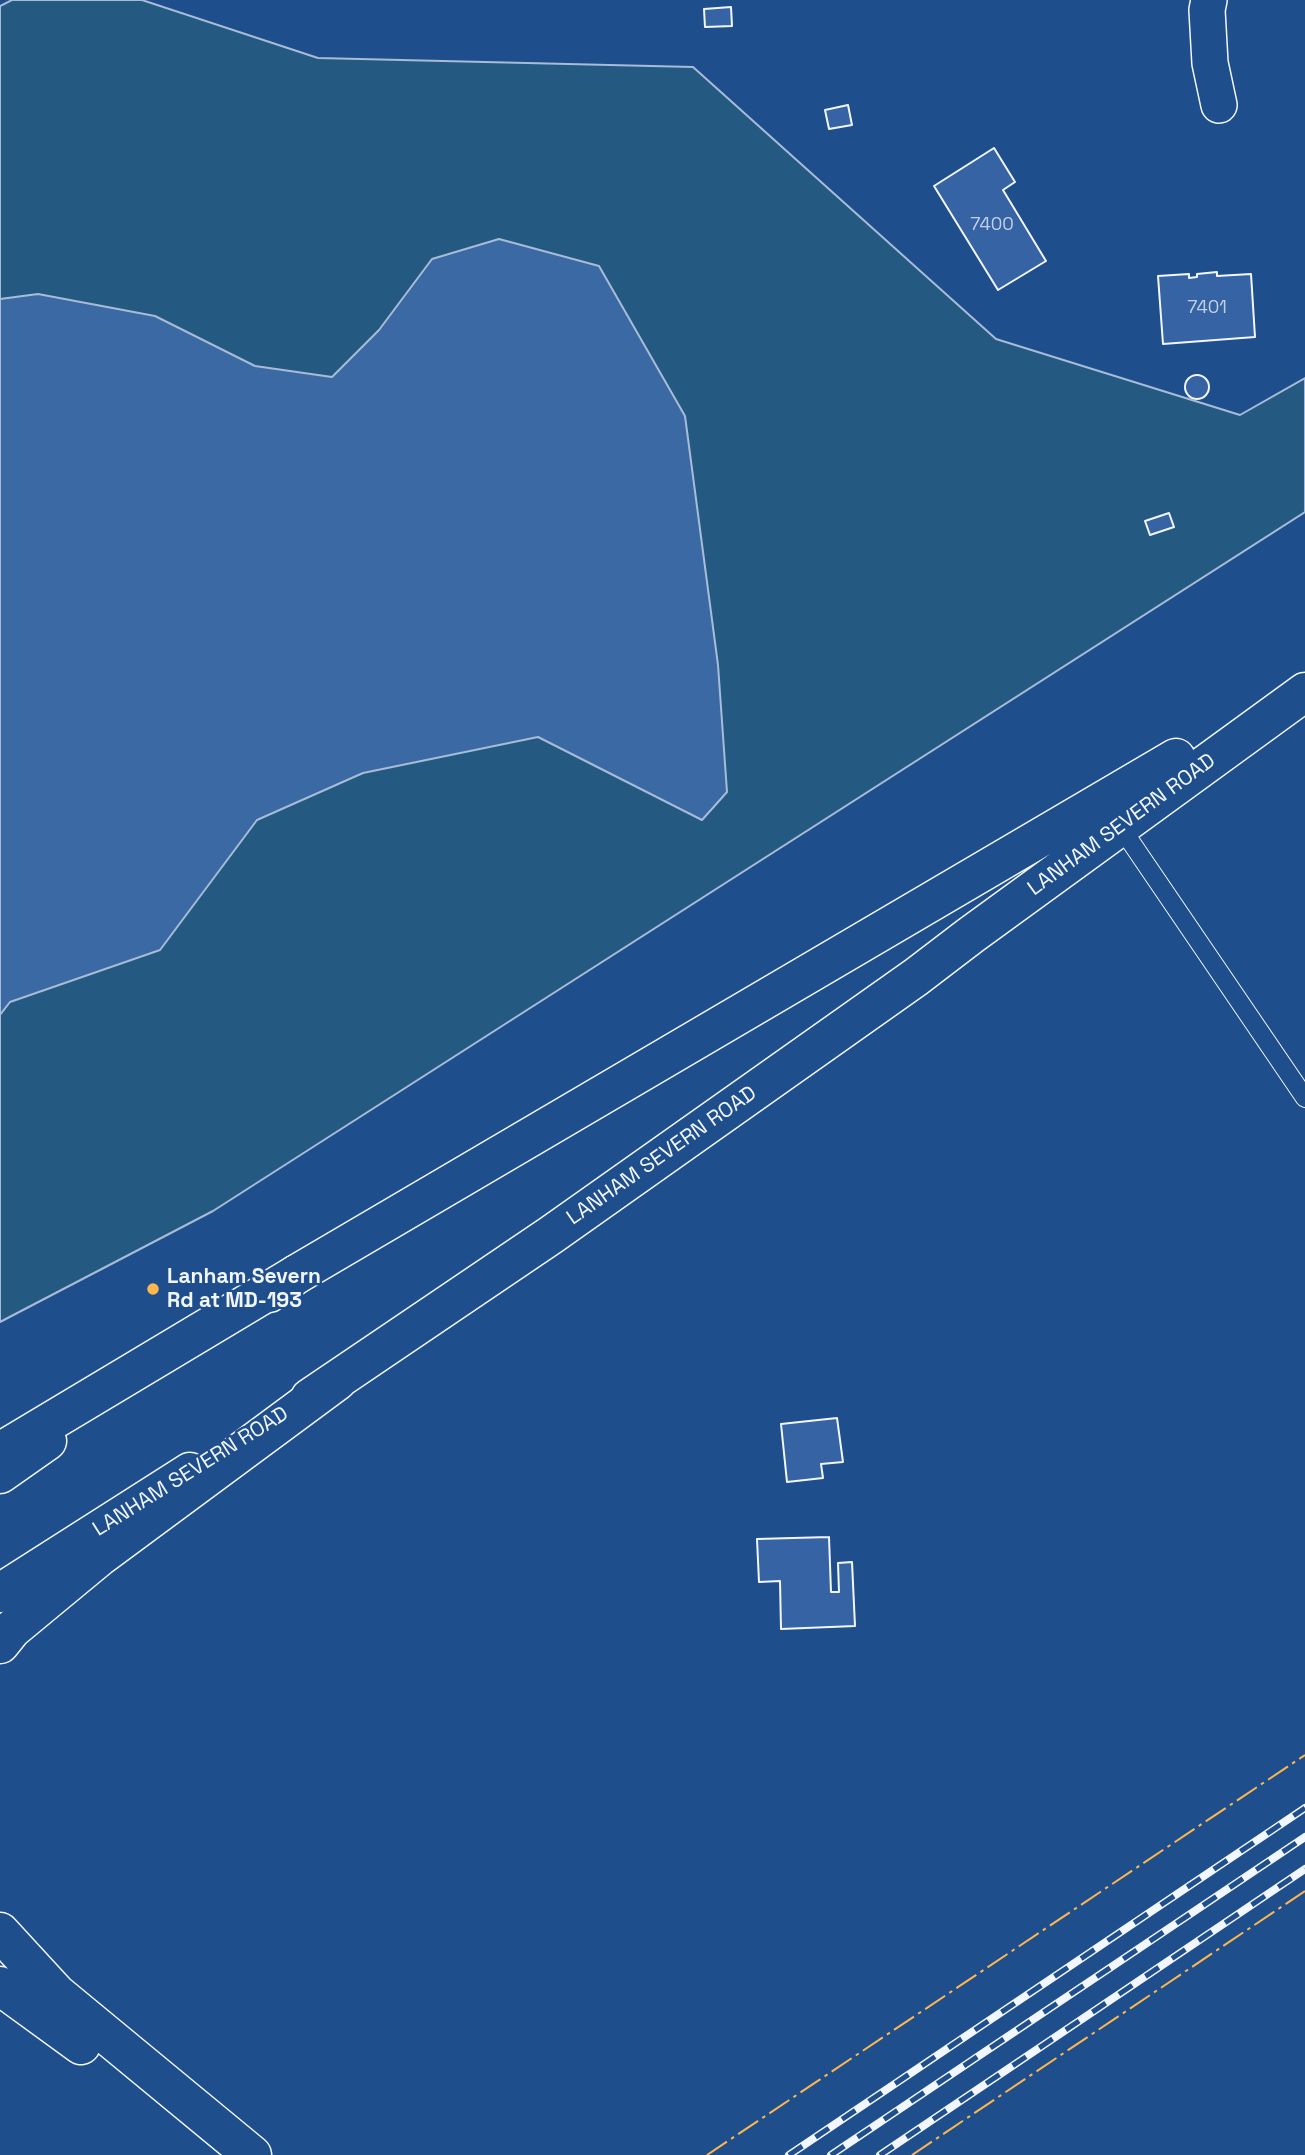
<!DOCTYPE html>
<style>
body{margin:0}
canvas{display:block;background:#1f4e8c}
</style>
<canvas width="1305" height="2155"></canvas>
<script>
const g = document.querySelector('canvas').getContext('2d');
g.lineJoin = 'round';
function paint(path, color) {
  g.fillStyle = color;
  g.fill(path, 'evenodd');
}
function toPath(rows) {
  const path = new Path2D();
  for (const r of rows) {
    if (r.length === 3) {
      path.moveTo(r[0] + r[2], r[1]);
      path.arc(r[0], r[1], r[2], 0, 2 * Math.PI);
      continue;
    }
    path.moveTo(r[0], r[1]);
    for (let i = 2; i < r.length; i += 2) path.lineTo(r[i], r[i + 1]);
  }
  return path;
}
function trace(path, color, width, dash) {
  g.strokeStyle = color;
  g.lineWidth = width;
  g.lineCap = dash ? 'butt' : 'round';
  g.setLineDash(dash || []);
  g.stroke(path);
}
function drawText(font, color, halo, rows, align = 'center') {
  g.font = font + ' "Space Grotesk",sans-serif';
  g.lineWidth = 5;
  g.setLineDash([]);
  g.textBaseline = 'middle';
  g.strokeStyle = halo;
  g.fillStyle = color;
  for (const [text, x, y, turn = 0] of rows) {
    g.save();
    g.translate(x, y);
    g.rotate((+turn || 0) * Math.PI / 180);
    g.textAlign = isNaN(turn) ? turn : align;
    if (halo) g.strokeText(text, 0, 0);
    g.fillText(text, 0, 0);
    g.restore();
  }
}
const green = toPath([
 [12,0,142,0,318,58,693,67,996,339,1240,415,1305,378,1305,512,213,1211,0,1322,0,6,12,0]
]);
const water = toPath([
 [499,239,599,266,685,416,718,665,727,792,702,820,538,737,363,773,257,820,160,950,10,1002,0,1015,0,299,38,294,155,316,255,366,332,377,379,330,432,259,499,239]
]);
const building = toPath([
 [731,7,732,26,705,27,704,9,731,7],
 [848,105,852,125,829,129,825,110,848,105],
 [994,148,1015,182,1003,190,1046,261,998,290,934,186,994,148],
 [1217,272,1217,276,1251,274,1255,337,1163,344,1158,276,1189,274,1189,278,1197,277,1197,274,1217,272],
 [1197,387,12],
 [1169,513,1174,527,1150,535,1145,521,1169,513],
 [837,1418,843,1462,821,1464,823,1478,787,1482,781,1424,837,1418],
 [829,1537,831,1592,839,1592,838,1563,852,1562,855,1626,781,1629,780,1581,759,1582,757,1539,829,1537]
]);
const lane = toPath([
 [1120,826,1305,1098]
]);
const street = toPath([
 [1209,0,1207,10,1210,63,1219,105]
]);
const secondary = toPath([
 [269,1293,297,1274,1176,758],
 [310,1398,551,1235,916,977,971,935,1305,692],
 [0,1474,47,1441],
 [0,1593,190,1472]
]);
const primary = toPath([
 [0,1452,297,1274],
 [0,1644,12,1629,99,1557,337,1381],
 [0,1932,57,1994,252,2155],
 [0,1986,81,2045]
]);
const rail = toPath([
 [789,2155,1305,1808],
 [831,2155,1305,1837],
 [880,2155,1305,1869]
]);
const power = toPath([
 [707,2155,1305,1755],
 [912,2155,1305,1891]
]);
const markers = [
 [153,1289,7,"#ffb74d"]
];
const numberNames = [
 ["7400",992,225],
 ["7401",1207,308]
];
const streetNames = [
 ["LANHAM SEVERN ROAD",1122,825,-36],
 ["LANHAM SEVERN ROAD",662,1156,-35],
 ["LANHAM SEVERN ROAD",191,1472,-32]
];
const poiNames = [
 ["Lanham Severn",167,1277],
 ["Rd at MD-193",167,1301]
];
paint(green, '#245a82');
trace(green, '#a8bbd7', 2);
paint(water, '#3b69a3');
trace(water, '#a8bbd7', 2);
paint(building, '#3563a3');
trace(building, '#f2f6ff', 2);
trace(lane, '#f2f6ff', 20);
trace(street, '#f2f6ff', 38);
trace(secondary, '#f2f6ff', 41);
trace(primary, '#f2f6ff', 41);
trace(lane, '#1f4e8c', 18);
trace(street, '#1f4e8c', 35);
trace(secondary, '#1f4e8c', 38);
trace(primary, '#1f4e8c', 38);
trace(rail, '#f2f6ff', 8);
trace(rail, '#1f4e8c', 5, [16]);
trace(power, '#ffb74d', 2, [24, 5, 3.5, 5]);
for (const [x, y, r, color] of markers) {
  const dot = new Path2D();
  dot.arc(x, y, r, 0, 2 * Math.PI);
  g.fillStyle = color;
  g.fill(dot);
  trace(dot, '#1f4e8c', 2.5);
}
drawText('18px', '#c3d1e8', null, numberNames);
drawText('21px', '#f2f6ff', '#1f4e8c', streetNames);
drawText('bold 21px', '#f2f6ff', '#1f4e8c', poiNames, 'left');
</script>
